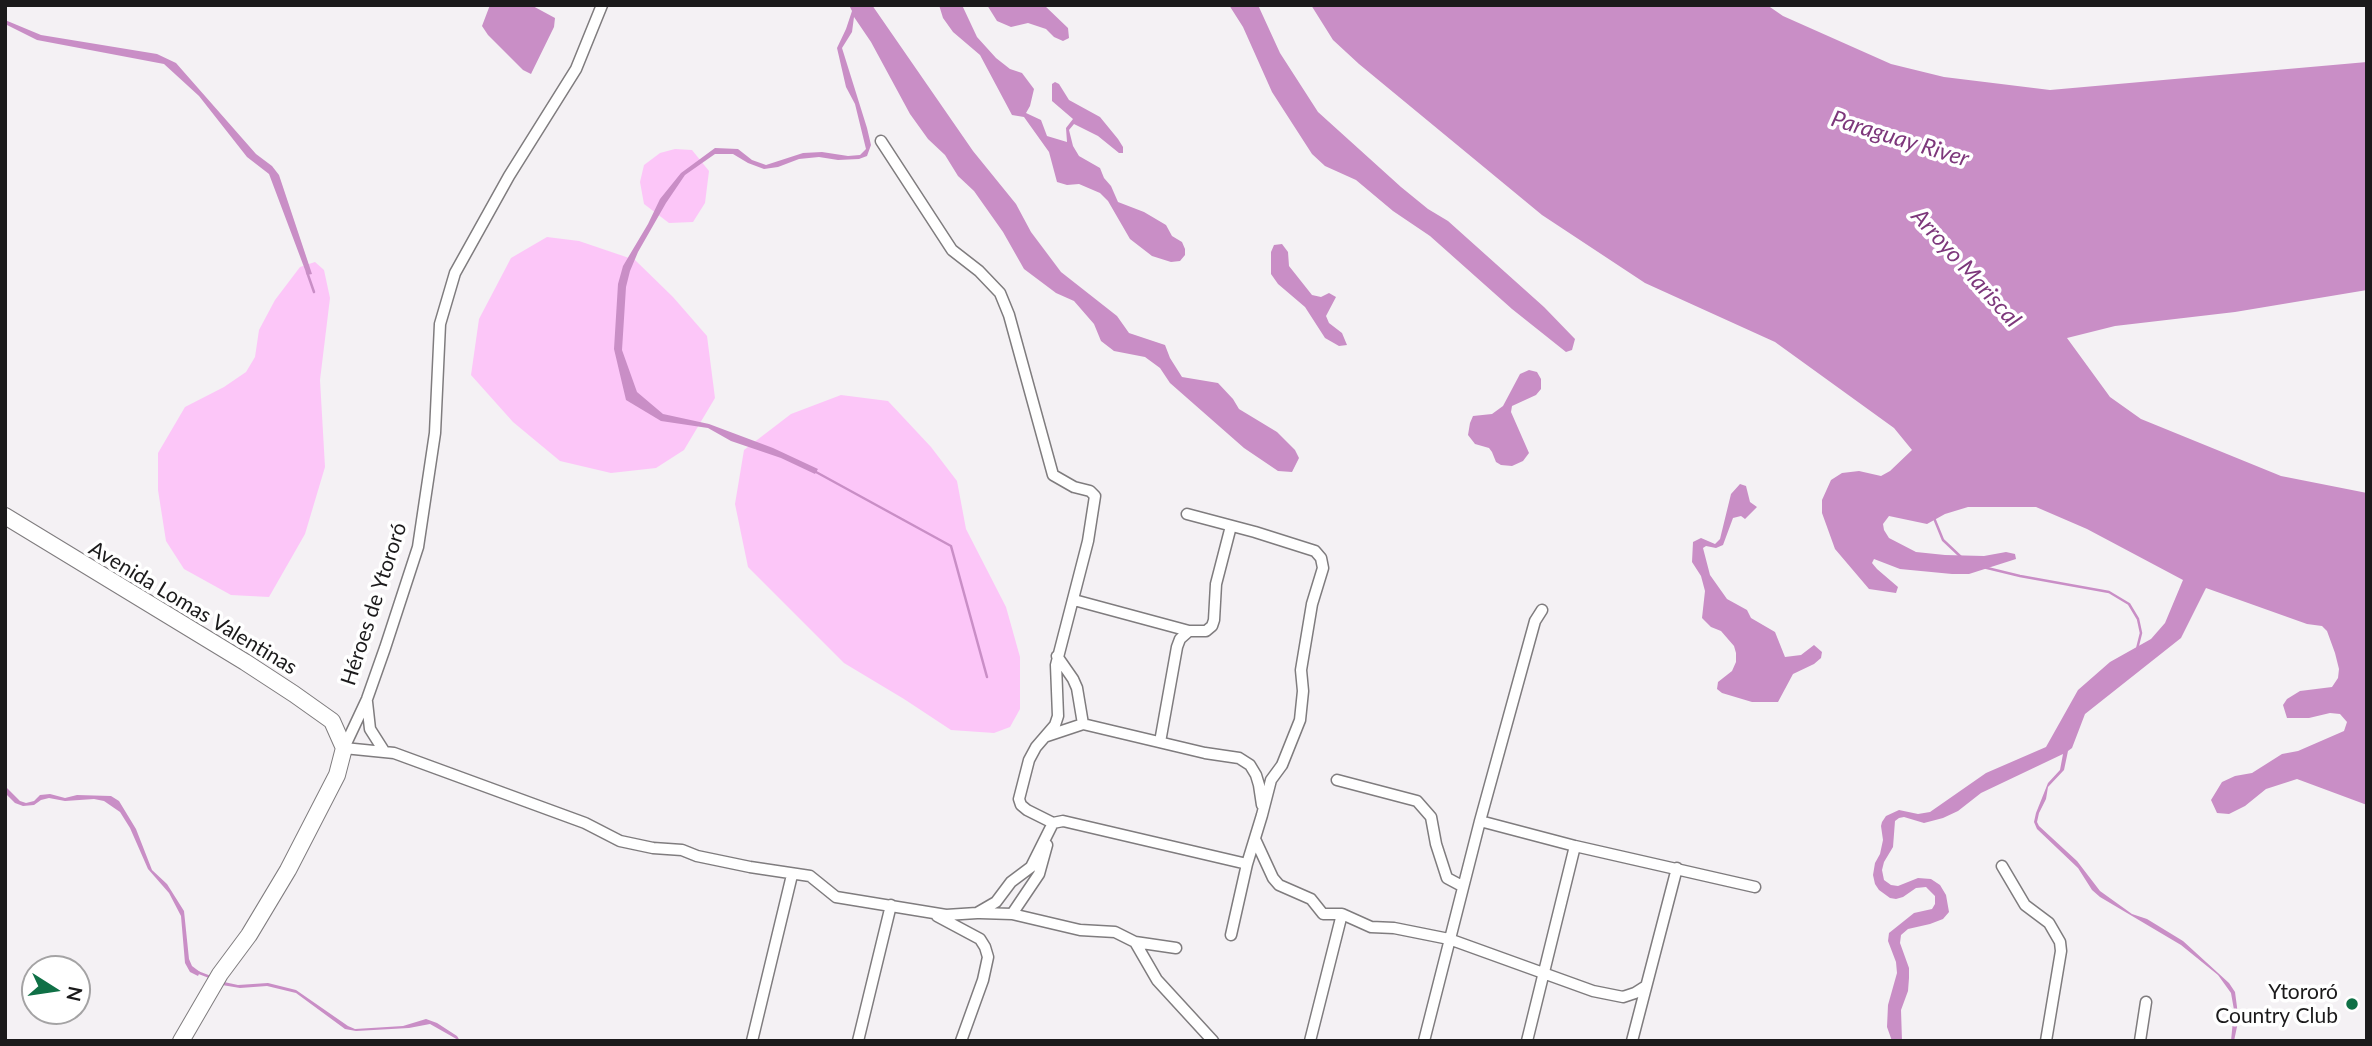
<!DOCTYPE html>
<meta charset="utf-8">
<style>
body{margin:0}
#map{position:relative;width:2372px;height:1046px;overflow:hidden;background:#f4f1f4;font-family:Lato,sans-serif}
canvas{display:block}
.frame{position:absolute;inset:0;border:7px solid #1b1a1b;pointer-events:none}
.north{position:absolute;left:21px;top:955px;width:70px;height:70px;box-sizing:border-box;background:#fff;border:2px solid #a4a3a4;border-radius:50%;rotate:102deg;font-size:19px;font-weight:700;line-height:28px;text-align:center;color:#1b1a1b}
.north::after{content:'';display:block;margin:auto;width:24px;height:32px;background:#0f7046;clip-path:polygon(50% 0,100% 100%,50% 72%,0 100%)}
</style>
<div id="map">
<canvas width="2372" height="1046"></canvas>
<div class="frame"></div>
<div class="north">N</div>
</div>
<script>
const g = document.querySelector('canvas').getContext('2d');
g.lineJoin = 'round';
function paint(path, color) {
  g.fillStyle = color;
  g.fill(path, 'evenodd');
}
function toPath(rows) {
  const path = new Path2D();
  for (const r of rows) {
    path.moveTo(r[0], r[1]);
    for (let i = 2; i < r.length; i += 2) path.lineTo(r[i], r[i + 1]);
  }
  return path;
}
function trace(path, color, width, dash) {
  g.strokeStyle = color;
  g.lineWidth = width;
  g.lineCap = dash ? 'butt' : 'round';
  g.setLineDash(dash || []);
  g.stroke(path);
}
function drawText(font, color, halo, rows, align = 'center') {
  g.font = font + ' Lato,sans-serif';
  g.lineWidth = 7;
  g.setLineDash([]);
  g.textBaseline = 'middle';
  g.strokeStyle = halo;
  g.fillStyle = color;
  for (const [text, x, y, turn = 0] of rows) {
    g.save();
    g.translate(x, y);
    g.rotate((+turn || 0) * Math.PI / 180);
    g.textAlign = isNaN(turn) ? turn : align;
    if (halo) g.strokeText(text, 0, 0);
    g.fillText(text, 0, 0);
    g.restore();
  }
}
const green = toPath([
 [675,149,692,150,709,171,705,203,693,222,669,223,644,204,640,182,644,165,660,153],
 [547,237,579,241,635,260,673,297,707,336,715,398,684,450,656,468,611,473,560,461,513,422,471,375,479,319,511,258],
 [315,262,324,270,330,298,320,380,325,467,305,534,269,597,231,595,184,569,166,541,158,490,158,453,185,407,224,387,246,372,255,357,259,330,275,300,300,267],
 [841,395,888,401,931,447,957,481,966,529,1006,607,1020,657,1020,709,1010,727,994,733,951,730,904,699,844,663,748,567,735,504,744,450,791,414]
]);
const water = toPath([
 [490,5,531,5,555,18,554,27,531,74,523,70,488,35,482,26],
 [849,5,872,5,973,151,1016,204,1031,232,1061,272,1117,316,1129,333,1165,345,1170,358,1182,377,1218,383,1233,399,1239,409,1277,432,1295,450,1299,458,1292,472,1278,471,1244,448,1170,383,1160,368,1145,357,1114,351,1101,341,1094,324,1074,301,1056,293,1024,269,1003,232,974,191,958,176,945,155,928,139,910,114,871,42,854,17,852,32,842,48,867,128,871,145,867,156,859,159,838,160,819,157,799,159,778,167,764,169,748,163,733,154,715,154,685,175,666,203,638,252,630,271,626,287,622,350,637,392,663,414,709,424,773,448,818,469,815,474,781,458,731,441,708,428,661,421,626,400,614,349,618,284,623,266,648,224,660,199,681,173,715,148,738,149,752,160,766,165,803,153,822,152,848,156,860,155,866,149,855,104,846,87,837,48,846,29,852,11],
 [939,5,962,5,977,37,996,58,1010,69,1022,73,1034,89,1030,106,1026,113,1041,120,1047,136,1067,142,1066,128,1073,119,1052,101,1052,84,1055,82,1059,84,1069,100,1100,117,1118,139,1123,147,1123,153,1119,153,1098,136,1074,124,1069,130,1073,146,1079,156,1100,168,1104,178,1111,186,1118,202,1144,212,1166,225,1172,236,1182,242,1185,249,1185,255,1180,261,1171,262,1152,256,1130,239,1108,201,1100,193,1079,184,1067,185,1057,182,1049,152,1024,117,1012,115,980,55,953,32,943,18],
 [987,5,1044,5,1068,28,1069,38,1063,41,1054,37,1046,29,1028,23,1011,27,997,21],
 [1229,5,1258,5,1280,53,1318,112,1401,187,1428,209,1448,221,1544,307,1575,339,1572,350,1566,352,1512,309,1430,236,1393,211,1356,180,1325,166,1312,154,1272,92,1243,27],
 [1311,5,1767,5,1783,16,1891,64,1944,77,2050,90,2367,62,2367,290,2235,312,2115,326,2067,338,2110,397,2141,419,2281,476,2367,493,2367,805,2297,779,2266,789,2245,806,2229,814,2217,813,2211,800,2222,782,2235,776,2252,773,2282,754,2298,751,2344,731,2347,722,2340,714,2330,713,2309,718,2287,718,2283,705,2287,699,2300,691,2332,687,2338,678,2339,669,2335,653,2327,631,2322,626,2307,624,2206,588,2181,638,2085,714,2072,748,2068,751,2064,770,2048,787,2046,799,2039,813,2037,822,2039,826,2077,861,2100,891,2132,914,2147,919,2183,941,2229,983,2235,992,2237,1007,2238,1022,2234,1041,2231,1041,2234,1010,2231,993,2218,975,2181,945,2100,897,2092,890,2078,868,2037,829,2034,822,2036,813,2048,783,2060,770,2063,754,1981,793,1958,811,1943,818,1924,823,1904,817,1899,818,1895,821,1893,847,1884,862,1882,870,1884,880,1891,885,1898,886,1918,878,1931,879,1940,885,1946,895,1949,912,1943,919,1930,924,1908,929,1901,935,1900,943,1909,968,1909,978,1908,991,1901,1010,1902,1041,1892,1041,1887,1027,1888,1005,1897,973,1896,962,1888,941,1889,933,1914,913,1932,909,1935,904,1935,896,1926,887,1916,888,1903,897,1896,899,1890,898,1879,890,1875,884,1873,875,1875,863,1880,854,1883,840,1881,826,1882,822,1886,816,1899,810,1918,814,1930,812,1986,773,2046,747,2078,690,2110,662,2151,639,2165,623,2183,580,2087,529,2036,507,1968,507,1945,514,1927,524,1889,516,1883,524,1884,530,1889,538,1916,552,1945,555,1984,556,2006,552,2015,554,2016,559,1969,574,1952,574,1900,569,1874,559,1872,563,1877,569,1898,587,1896,593,1869,589,1835,549,1822,513,1822,500,1831,480,1842,473,1859,471,1881,476,1890,471,1912,450,1894,428,1775,342,1645,283,1542,215,1359,64,1333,40],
 [5,20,41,35,157,54,176,63,256,154,272,166,279,175,312,274,307,275,269,174,247,157,199,96,164,64,37,40,5,24],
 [1282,244,1288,252,1289,266,1312,295,1321,297,1329,293,1336,297,1326,316,1329,323,1342,333,1347,345,1339,346,1325,338,1305,307,1278,284,1271,274,1271,252,1274,245],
 [1529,370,1537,372,1541,379,1541,389,1536,395,1512,406,1511,412,1529,453,1523,461,1512,466,1501,465,1496,462,1492,452,1489,448,1475,444,1468,435,1470,423,1473,416,1492,414,1503,406,1520,374],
 [1740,484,1746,486,1750,502,1757,507,1745,519,1741,516,1733,518,1723,545,1716,548,1706,546,1703,548,1710,575,1727,599,1747,610,1751,618,1775,632,1785,657,1801,655,1814,645,1822,652,1821,658,1814,664,1793,674,1778,702,1752,702,1722,693,1717,689,1718,682,1732,671,1736,662,1736,653,1734,646,1721,631,1711,627,1702,618,1705,591,1701,576,1692,562,1693,542,1701,538,1715,544,1720,539,1731,494],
 [5,786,20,801,26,803,34,801,40,795,50,794,65,798,77,795,111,796,119,801,136,829,152,870,167,884,184,911,189,959,192,966,200,972,198,976,190,972,185,963,181,916,169,893,148,869,130,828,120,812,104,801,94,799,65,801,49,798,41,800,34,805,23,806,15,803,5,793],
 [224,982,238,985,268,983,296,990,348,1026,355,1029,403,1026,426,1019,437,1023,457,1036,460,1041,430,1024,409,1028,356,1031,345,1029,296,993,267,986,240,988,222,985]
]);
const stream = toPath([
 [307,272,314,292],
 [816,472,951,546,987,677],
 [1934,518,1943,540,1961,557],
 [1983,567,2020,576,2109,592,2129,604,2138,619,2141,633,2137,649],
 [197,972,210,977]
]);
const street = toPath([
 [602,5,576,69,509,176,455,273,440,324,435,433,418,547,385,648,367,699,344,748,394,753,585,823,620,841,653,848,682,850,697,856,750,867,810,876,836,897,946,915,977,913,996,902,1011,882,1031,867,1053,823],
 [881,141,952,250,979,271,1000,293,1009,315,1053,475,1074,487,1090,491,1095,496,1088,541,1056,665,1058,716,1055,725,1036,747,1029,760,1019,799,1021,805,1027,810,1053,823,1063,821,1247,864],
 [1187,514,1255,532,1315,551,1321,558,1323,568,1312,604,1301,670,1303,691,1300,720,1282,765,1271,780,1262,815,1247,864,1231,935],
 [1074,600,1189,631,1206,631,1212,626,1214,620,1216,584,1231,526],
 [1057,656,1073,679,1077,688,1083,724],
 [367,702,370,729,384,751],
 [1047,736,1083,724,1205,753,1239,758,1250,765,1256,775,1259,785,1262,805],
 [1160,742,1177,647,1180,639,1189,631],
 [1337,780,1417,801,1431,817,1436,844,1447,878,1462,886],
 [1480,821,1575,846,1755,887],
 [1255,839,1273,878,1279,885,1311,899,1323,914,1342,914,1371,927,1394,928,1449,939,1593,991,1623,997,1635,993,1646,986],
 [2002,866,2025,905,2049,923,2060,942,2061,951,2046,1041],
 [980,913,1012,914,1039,874,1047,845],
 [1012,914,1080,930,1115,932,1135,942,1176,948],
 [937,916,980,939,985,947,988,957,983,980,961,1041],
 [1135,942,1157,980,1213,1041],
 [752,1041,792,875],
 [858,1041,891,905],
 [1310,1041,1342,914],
 [1424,1041,1480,821,1535,621,1542,610],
 [1527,1041,1575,846],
 [1632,1041,1677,868],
 [2140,1041,2146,1002]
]);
const secondary = toPath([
 [5,516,245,662,294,694,332,721,344,748,337,775,288,870,249,935,220,974,181,1041]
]);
const markers = [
 [2352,1004,7,"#0f7046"]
];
const streetNames = [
 ["Héroes de Ytororó",374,604,-72],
 ["Avenida Lomas Valentinas",193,608,31]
];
const poiNames = [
 ["Ytororó",2338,992],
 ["Country Club",2338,1016]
];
const waterNames = [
 ["Paraguay River",1900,139,17],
 ["Arroyo Mariscal",1966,268,48]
];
paint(green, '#fcc6f8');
paint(water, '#c98ec6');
trace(stream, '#c98ec6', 2.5);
trace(street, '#7f7c7e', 13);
trace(secondary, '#7f7c7e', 18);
trace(street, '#fff', 10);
trace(secondary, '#fff', 16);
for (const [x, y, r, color] of markers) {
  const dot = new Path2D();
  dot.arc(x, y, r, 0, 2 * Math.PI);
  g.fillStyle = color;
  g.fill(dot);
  trace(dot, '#fff', 2.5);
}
drawText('21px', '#1b1a1b', '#fff', streetNames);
drawText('21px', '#1b1a1b', '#fff', poiNames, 'right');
drawText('italic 23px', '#7d377b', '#fff', waterNames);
</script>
